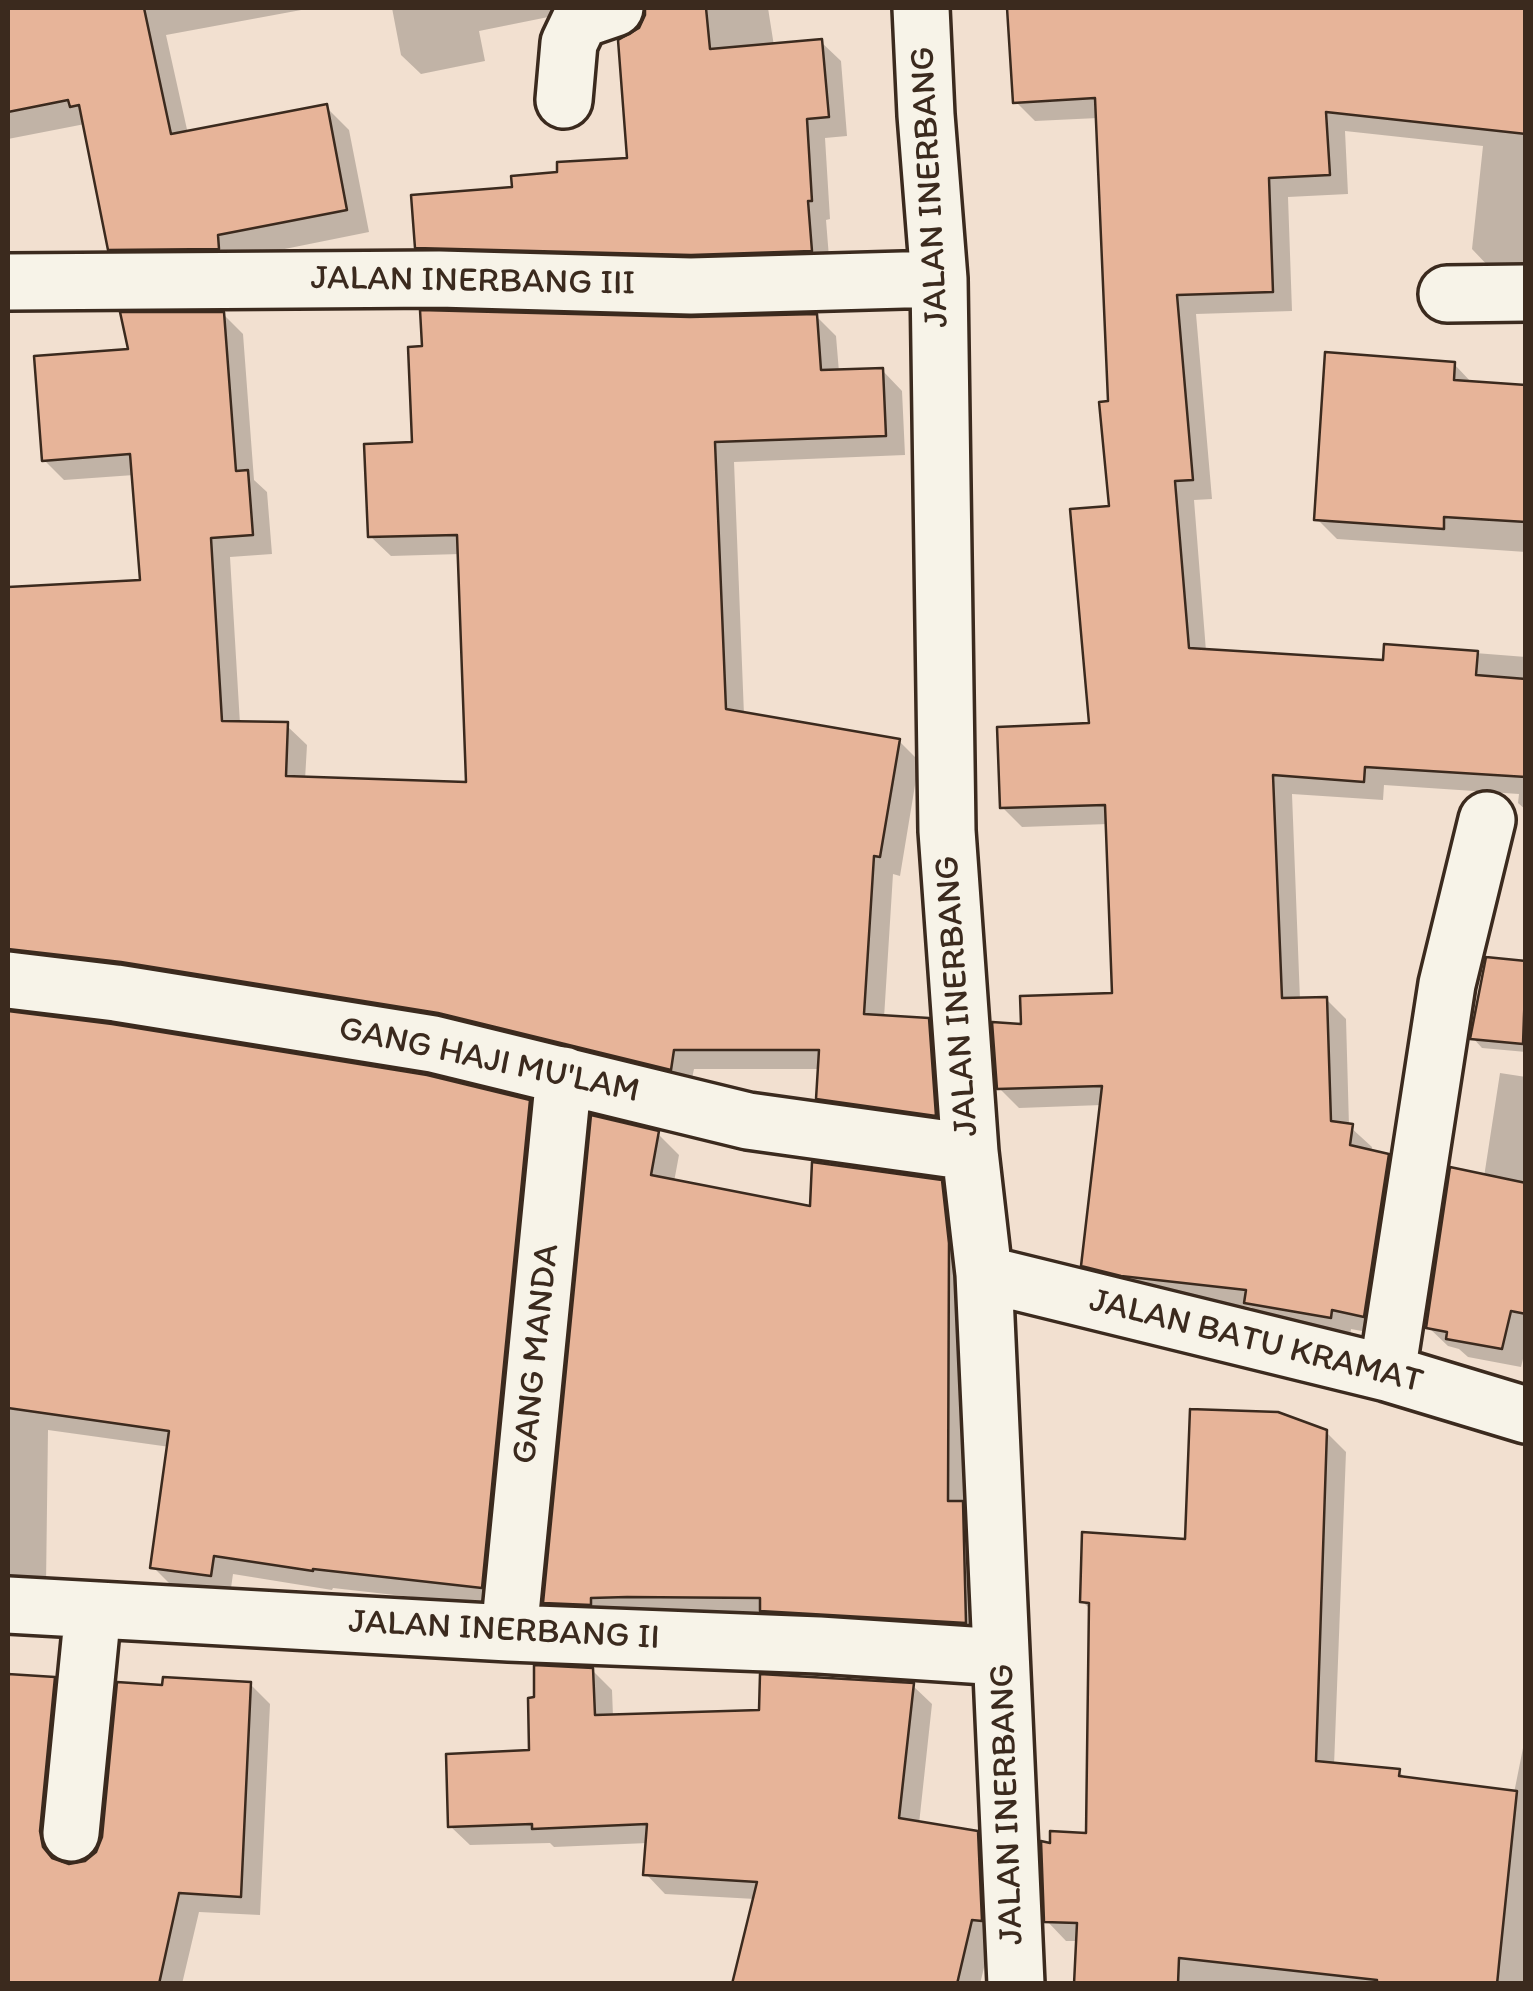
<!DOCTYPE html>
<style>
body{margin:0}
#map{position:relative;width:1533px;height:1991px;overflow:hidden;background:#f2e0d0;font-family:Itim,sans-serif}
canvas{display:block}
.frame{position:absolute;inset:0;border:10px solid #3b2a1e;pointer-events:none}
</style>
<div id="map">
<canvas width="1533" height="1991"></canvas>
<div class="frame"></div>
</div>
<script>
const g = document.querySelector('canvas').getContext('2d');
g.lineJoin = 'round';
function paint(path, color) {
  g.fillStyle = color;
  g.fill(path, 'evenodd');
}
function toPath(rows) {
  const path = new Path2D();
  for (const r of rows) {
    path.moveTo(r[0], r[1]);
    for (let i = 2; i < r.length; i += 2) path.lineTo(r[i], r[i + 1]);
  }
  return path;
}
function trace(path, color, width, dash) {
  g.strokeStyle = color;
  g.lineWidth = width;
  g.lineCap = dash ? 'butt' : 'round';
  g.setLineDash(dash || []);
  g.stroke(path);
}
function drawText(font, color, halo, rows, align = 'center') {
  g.font = font + ' Itim,sans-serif';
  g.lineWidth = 9;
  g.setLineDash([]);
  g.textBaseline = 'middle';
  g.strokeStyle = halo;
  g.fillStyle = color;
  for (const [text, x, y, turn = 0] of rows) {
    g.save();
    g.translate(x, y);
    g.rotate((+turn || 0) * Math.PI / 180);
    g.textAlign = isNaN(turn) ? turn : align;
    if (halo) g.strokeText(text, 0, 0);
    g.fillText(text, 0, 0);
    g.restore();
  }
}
const shadow = toPath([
 [8,8,312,8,166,35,188,134,326,107,349,130,369,232,240,258,133,272,110,249,85,124,8,139],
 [392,8,593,8,479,31,485,61,421,74,401,55],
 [648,8,768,8,774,46,821,42,841,61,847,136,825,138,830,219,826,220,830,270,437,266,418,247,515,190,560,174,629,160],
 [1010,8,1526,9,1526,273,1491,269,1472,249,1483,146,1345,131,1348,194,1288,197,1292,311,1196,314,1212,499,1194,500,1206,651,1386,662,1386,646,1526,657,1526,810,1518,803,1519,794,1384,785,1383,800,1292,794,1300,1000,1326,999,1346,1019,1349,1126,1372,1147,1371,1153,1388,1156,1408,1176,1383,1335,1351,1329,1350,1337,1266,1322,1251,1307,1143,1294,1104,1285,1084,1265,1102,1105,1019,1108,999,1088,1023,1027,1114,995,1108,824,1022,827,1002,807,1091,726,1112,508,1111,403,1098,118,1035,121,1015,101],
 [223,314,243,334,254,480,267,492,272,554,230,557,240,724,286,725,307,745,305,780,468,784,460,554,391,556,370,536,415,445,690,320,816,316,836,336,839,372,882,370,902,391,905,455,734,462,744,715,899,741,919,761,900,876,893,874,884,1018,928,1021,948,1041,955,1134,839,1118,819,1098,820,1069,694,1069,690,1088,8,977,8,589,142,582,134,475,64,480,44,460,131,351],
 [1454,364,1473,384,1526,387,1526,552,1337,539,1317,519],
 [1526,964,1526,1052,1482,1048,1473,1038],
 [8,1014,111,1026,529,1102,549,1122,501,1607,333,1588,332,1590,233,1574,230,1595,173,1587,153,1567,170,1447,48,1430,46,1585,8,1584],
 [1500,1073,1526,1077,1526,1347,1521,1367,1468,1357,1459,1349,1448,1346,1428,1327,1484,1177],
 [658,1134,679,1155,674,1182,812,1209,941,1182,962,1204,986,1644,567,1623,546,1602],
 [1326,1432,1346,1452,1334,1766,1399,1772,1407,1779,1514,1793,1526,1733,1526,1984,1077,1984,1078,1941,1066,1941,1047,1921,1088,1835,1091,1610,1082,1601,1187,1541],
 [592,1670,612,1690,613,1717,762,1713,912,1685,932,1704,919,1824,977,1833,996,1853,991,1939,980,1984,734,1984,755,1899,665,1894,646,1874,648,1843,554,1847,550,1843,470,1845,450,1826,532,1753],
 [8,1676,54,1680,74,1700,59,1852,61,1864,69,1867,86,1863,98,1853,165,1688,250,1684,270,1704,260,1915,199,1912,182,1984,34,1984,36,1975,8,1967]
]);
const building = toPath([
 [8,8,144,8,171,134,327,104,347,210,218,235,219,249,108,250,79,105,70,107,68,100,8,112,8,8],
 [645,8,706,8,710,49,822,39,829,117,807,119,812,201,808,201,812,251,691,255,415,248,411,195,512,187,511,176,557,172,557,162,627,158,618,40,639,28,645,15,645,8],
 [1007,8,1526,8,1526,134,1326,112,1330,175,1269,178,1273,292,1177,295,1193,480,1175,481,1189,648,1383,660,1384,644,1478,651,1476,675,1526,679,1526,777,1365,767,1364,782,1273,775,1282,998,1327,997,1331,1121,1353,1124,1350,1145,1389,1154,1364,1317,1332,1310,1331,1318,1244,1303,1246,1290,1121,1276,1081,1266,1102,1086,997,1089,992,1022,1021,1024,1020,996,1112,993,1105,805,1000,808,997,727,1089,723,1070,509,1109,506,1099,402,1108,401,1095,98,1013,103,1007,8],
 [420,310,690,317,817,314,821,370,883,368,886,436,715,442,726,709,900,739,880,857,874,856,864,1014,929,1018,936,1116,816,1099,819,1050,674,1050,671,1070,438,1013,121,962,8,949,8,587,140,580,130,454,42,461,34,356,128,349,120,312,224,312,236,471,248,470,253,535,211,538,222,721,288,722,286,776,466,782,457,535,368,537,364,444,412,442,408,347,422,346,420,310],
 [1325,352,1455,362,1454,380,1526,385,1526,522,1444,517,1444,529,1314,520,1325,352],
 [1486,957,1526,961,1523,1044,1470,1039,1486,957],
 [8,1011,112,1024,427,1075,530,1100,482,1588,313,1569,313,1571,214,1556,211,1576,150,1568,169,1431,8,1408,8,1011],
 [591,1115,659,1131,651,1175,810,1206,812,1162,942,1180,949,1243,948,1501,963,1501,966,1623,760,1611,760,1598,627,1597,591,1598,591,1605,543,1603,591,1115],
 [1450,1167,1526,1183,1526,1314,1511,1311,1502,1349,1446,1339,1447,1332,1426,1328,1450,1167],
 [1190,1409,1278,1412,1327,1430,1316,1761,1400,1769,1399,1776,1517,1791,1497,1984,1377,1984,1377,1980,1179,1958,1178,1984,1074,1984,1077,1923,1044,1922,1041,1841,1050,1843,1050,1831,1086,1833,1089,1603,1080,1602,1082,1532,1185,1539,1190,1409],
 [534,1665,593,1668,595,1715,759,1710,760,1674,914,1683,899,1818,978,1831,982,1921,972,1920,957,1984,732,1984,757,1882,643,1875,647,1824,532,1829,532,1824,448,1827,446,1754,529,1750,528,1698,534,1697,534,1665],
 [8,1674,55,1677,40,1831,43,1847,52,1858,69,1864,85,1861,96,1852,102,1837,117,1682,162,1685,163,1677,251,1682,241,1897,179,1893,159,1984,8,1984,8,1674]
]);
const minor = toPath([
 [921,8,926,115,939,279,947,831,970,1152,984,1274,1016,1984],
 [564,100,569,43,580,20,615,8],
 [8,282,439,279,691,286,939,279],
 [1447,294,1526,293],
 [8,980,116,993,433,1044,748,1121,970,1152],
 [984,1274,1387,1373,1526,1415],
 [1387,1373,1447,984,1487,820],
 [8,1605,509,1633,819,1645,1001,1657],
 [509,1633,564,1075],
 [71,1833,93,1610]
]);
const streetNames = [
 ["JALAN INERBANG",931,187,-93],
 ["JALAN INERBANG III",473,282,1],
 ["JALAN INERBANG",958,996,-94],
 ["GANG HAJI MU'LAM",489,1061,12],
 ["JALAN BATU KRAMAT",1256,1342,14],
 ["GANG MANDA",537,1354,-84],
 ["JALAN INERBANG II",504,1631,3],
 ["JALAN INERBANG",1008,1804,-92]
];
paint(shadow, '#0003');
paint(building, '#e7b499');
trace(building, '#3b2a1e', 2.5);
trace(minor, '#3b2a1e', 62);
trace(minor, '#f7f3e8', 55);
drawText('35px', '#3b2a1e', '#f7f3e8', streetNames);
</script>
